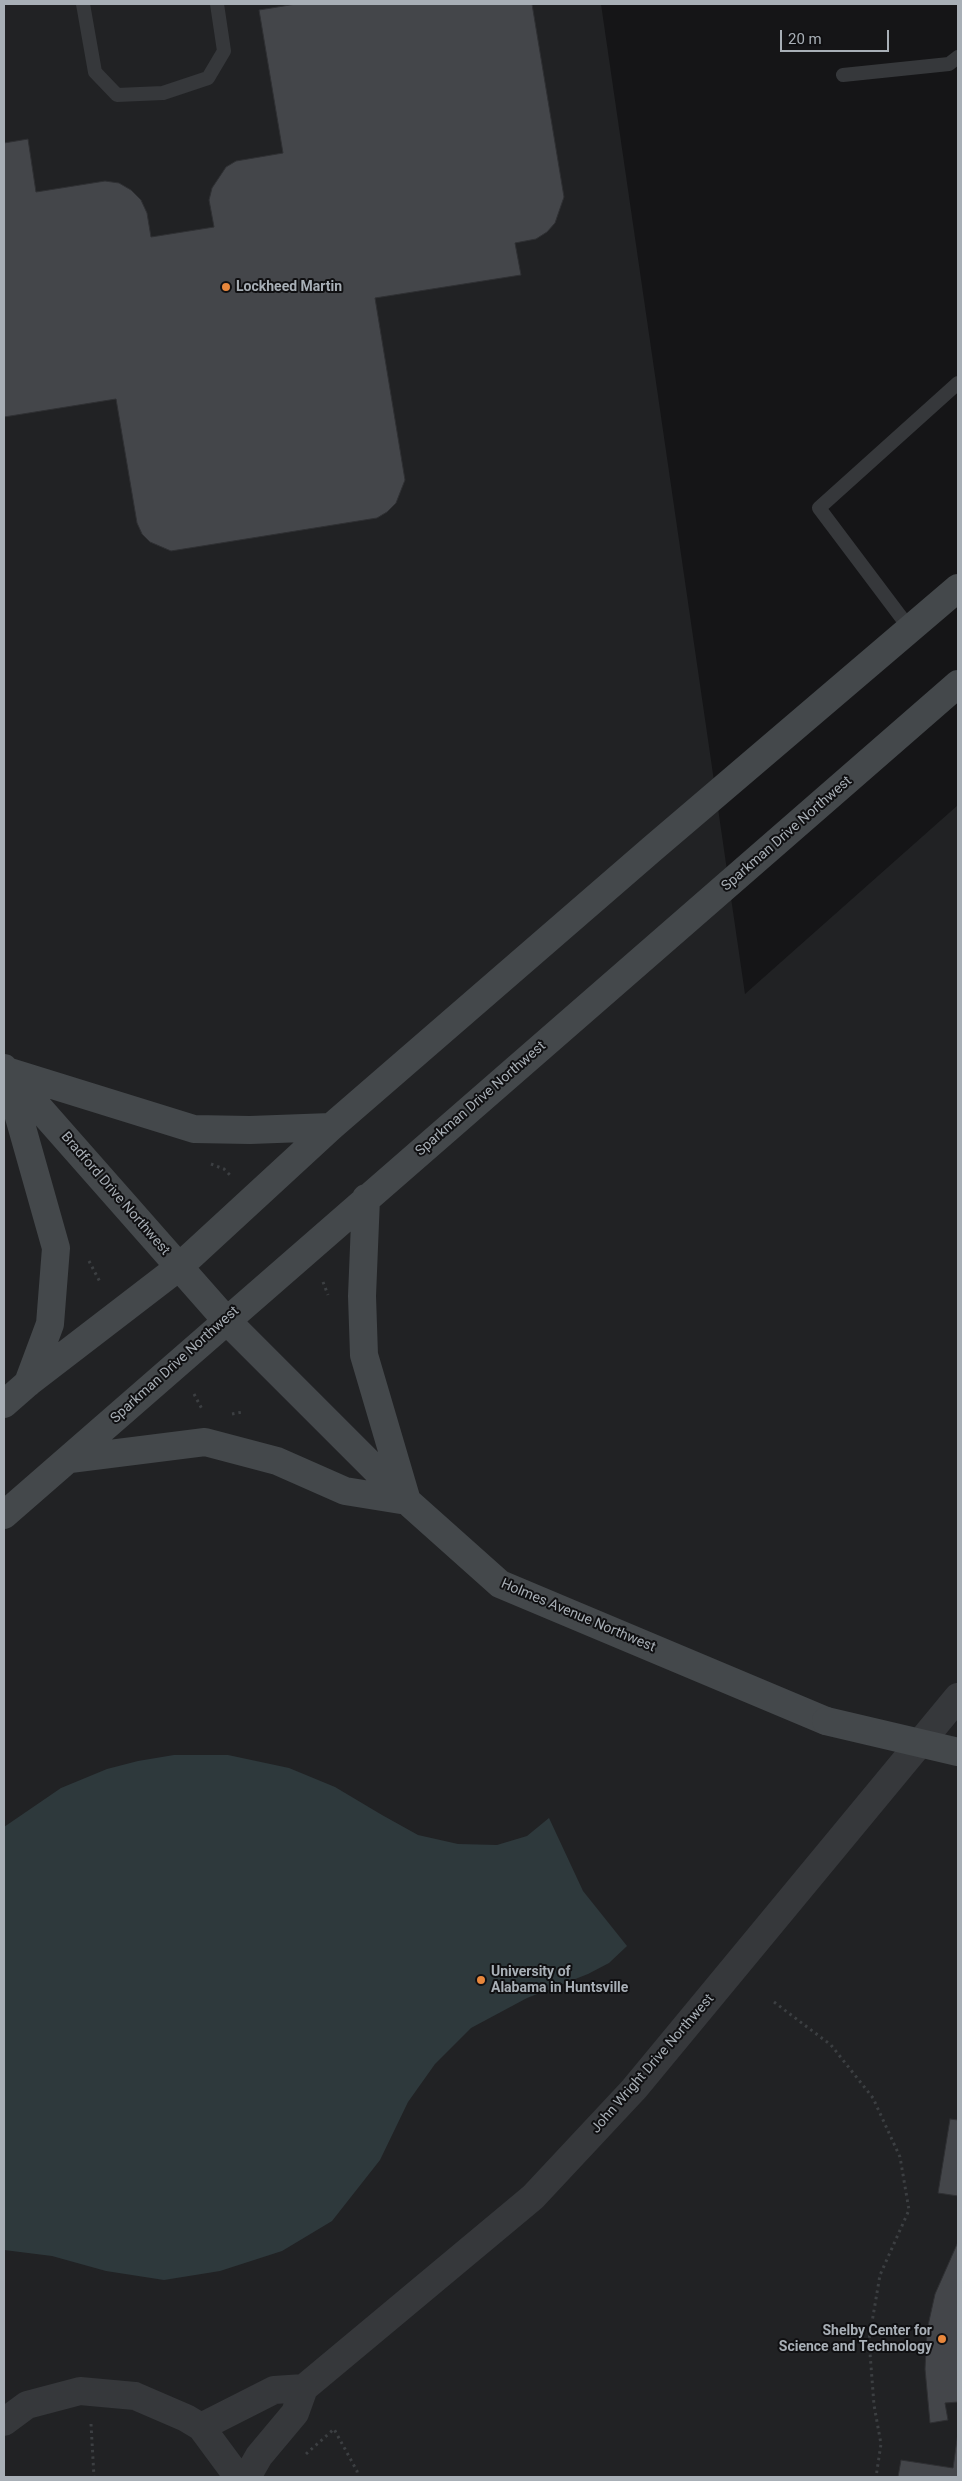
<!DOCTYPE html>
<style>
body{margin:0}
#map{position:relative;width:962px;height:2481px;overflow:hidden;background:#151517;font-family:Roboto,sans-serif}
canvas{display:block}
.frame{position:absolute;inset:0;border:5px solid #a8afb6;pointer-events:none}
.scale{position:absolute;left:780px;top:30px;width:109px;height:22px;box-sizing:border-box;border:2px solid #a8afb6;border-top:0;padding-left:6px;font-size:15px;line-height:18px;white-space:nowrap;color:#a8afb6;-webkit-text-stroke:4px #101012;paint-order:stroke}
</style>
<div id="map">
<canvas width="962" height="2481"></canvas>
<div class="frame"></div>
<div class="scale">20 m</div>
</div>
<script>
const g = document.querySelector('canvas').getContext('2d');
g.lineJoin = 'round';
function paint(path, color) {
  g.fillStyle = color;
  g.fill(path, 'evenodd');
}
function toPath(rows) {
  const path = new Path2D();
  for (const r of rows) {
    path.moveTo(r[0], r[1]);
    for (let i = 2; i < r.length; i += 2) path.lineTo(r[i], r[i + 1]);
  }
  return path;
}
function trace(path, color, width, dash) {
  g.strokeStyle = color;
  g.lineWidth = width;
  g.lineCap = dash ? 'butt' : 'round';
  g.setLineDash(dash || []);
  g.stroke(path);
}
function drawText(font, color, halo, rows, align = 'center') {
  g.font = font + ' Roboto,sans-serif';
  g.lineWidth = 4;
  g.setLineDash([]);
  g.textBaseline = 'middle';
  g.strokeStyle = halo;
  g.fillStyle = color;
  for (const [text, x, y, turn = 0] of rows) {
    g.save();
    g.translate(x, y);
    g.rotate((+turn || 0) * Math.PI / 180);
    g.textAlign = isNaN(turn) ? turn : align;
    if (halo) g.strokeText(text, 0, 0);
    g.fillText(text, 0, 0);
    g.restore();
  }
}
const built = toPath([
 [4,4,601,4,745,994,958,805,958,2477,4,2477]
]);
const water = toPath([
 [174,1755,228,1755,289,1768,335,1787,382,1815,418,1835,458,1844,497,1845,527,1836,549,1818,583,1891,627,1946,609,1963,588,1974,527,1998,471,2028,435,2064,408,2102,380,2160,332,2221,282,2251,220,2271,164,2280,106,2271,52,2256,4,2250,4,1827,61,1788,107,1769,138,1761]
]);
const building = toPath([
 [296,4,532,4,564,197,555,223,547,232,536,239,515,243,521,275,375,298,405,480,396,503,387,512,377,518,171,551,150,542,142,534,137,523,116,399,4,417,4,143,28,139,36,192,105,181,119,183,131,190,141,200,147,213,151,237,214,227,209,200,212,188,226,167,236,161,283,153,259,10,296,4],
 [950,2119,958,2120,958,2196,938,2193,950,2119],
 [958,2242,958,2402,945,2403,948,2420,930,2423,925,2369,927,2330,935,2294,958,2242],
 [958,2433,958,2477,898,2477,901,2460,953,2468,958,2433]
]);
const path = toPath([
 [211,1164,224,1169,231,1176],
 [89,1261,101,1284],
 [323,1282,328,1295],
 [194,1394,202,1409],
 [232,1414,243,1412],
 [774,2002,831,2045,873,2098,900,2157,909,2210,880,2275,869,2340,874,2405,881,2444,876,2477],
 [91,2424,94,2477],
 [306,2454,334,2429,357,2471,358,2477]
]);
const lane = toPath([
 [83,4,95,72,117,95,163,93,208,78,224,51,217,4],
 [843,75,949,64,958,57],
 [910,629,819,508,958,383]
]);
const street = toPath([
 [4,2422,27,2405,80,2391,135,2396,186,2418,201,2427,238,2477],
 [201,2427,274,2390,304,2388],
 [247,2477,259,2456,295,2413,304,2388,533,2197,634,2089,958,1697]
]);
const secondary = toPath([
 [4,1068,226,1320,407,1501,500,1584,826,1721],
 [7,1071,194,1129,250,1130,331,1127],
 [8,1078,56,1248,50,1324,28,1383],
 [4,1404,28,1383,179,1267,331,1127,652,849,958,588],
 [70,1459,205,1442,277,1461,345,1491,407,1501,364,1355,362,1296,366,1198],
 [4,1515,958,684]
]);
const secondaryBridge = toPath([
 [826,1721,958,1752]
]);
const markers = [
 [226,287,5,"#e8873c"],
 [481,1980,5,"#e8873c"],
 [942,2339,5,"#e8873c"]
];
const poiNames = [
 ["Lockheed Martin",236,287],
 ["University of",491,1972],
 ["Alabama in Huntsville",491,1988],
 ["Shelby Center for",932,2331,"right"],
 ["Science and Technology",932,2347,"right"]
];
const streetNames = [
 ["Sparkman Drive Northwest",787,834,-41],
 ["Sparkman Drive Northwest",481,1099,-41],
 ["Bradford Drive Northwest",115,1194,49],
 ["Sparkman Drive Northwest",175,1365,-42],
 ["Holmes Avenue Northwest",578,1616,23],
 ["John Wright Drive Northwest",653,2064,-49]
];
paint(built, '#212224');
paint(water, '#2e393c');
paint(building, '#44464a');
trace(building, '#2f3033', 1);
trace(path, '#3c3f42', 3, [2.5, 4]);
trace(lane, '#36383b', 14);
trace(street, '#36383b', 28);
trace(secondary, '#44484b', 28);
trace(secondaryBridge, '#44484b', 28);
for (const [x, y, r, color] of markers) {
  const dot = new Path2D();
  dot.arc(x, y, r, 0, 2 * Math.PI);
  g.fillStyle = color;
  g.fill(dot);
  trace(dot, '#101012', 2);
}
drawText('bold 14px', '#a8afb6', '#101012', poiNames, 'left');
drawText('14px', '#a8afb6', '#101012', streetNames);
</script>
